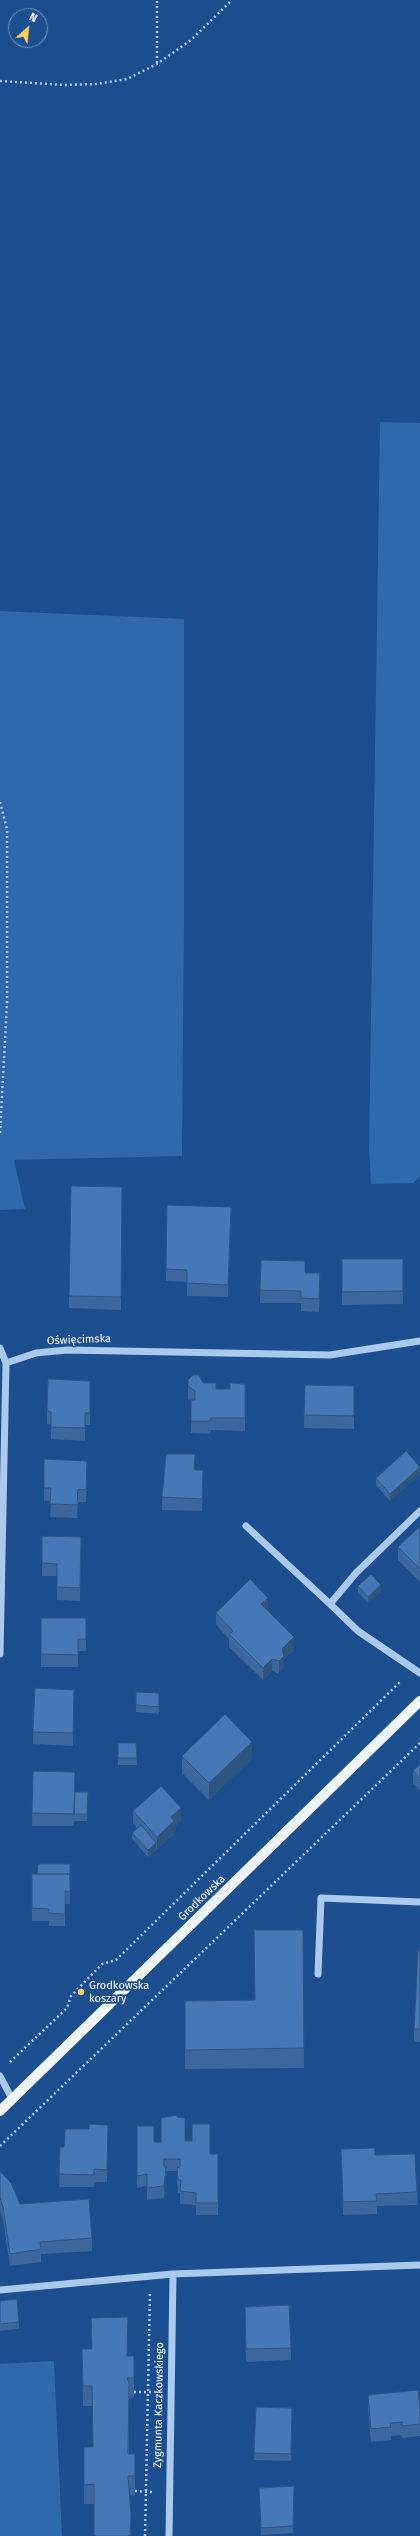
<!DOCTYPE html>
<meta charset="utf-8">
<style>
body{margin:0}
#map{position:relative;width:420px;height:2536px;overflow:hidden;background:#1b4f8f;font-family:"Fira Sans",sans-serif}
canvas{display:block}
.north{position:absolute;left:8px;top:8px;width:40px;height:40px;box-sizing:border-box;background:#1b4f8f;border:1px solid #7695bc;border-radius:50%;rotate:27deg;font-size:11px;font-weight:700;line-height:16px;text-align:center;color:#fff}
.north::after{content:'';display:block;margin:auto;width:14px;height:18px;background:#ffd166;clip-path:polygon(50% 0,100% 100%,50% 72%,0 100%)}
</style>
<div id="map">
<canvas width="420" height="2536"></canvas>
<div class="north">N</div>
</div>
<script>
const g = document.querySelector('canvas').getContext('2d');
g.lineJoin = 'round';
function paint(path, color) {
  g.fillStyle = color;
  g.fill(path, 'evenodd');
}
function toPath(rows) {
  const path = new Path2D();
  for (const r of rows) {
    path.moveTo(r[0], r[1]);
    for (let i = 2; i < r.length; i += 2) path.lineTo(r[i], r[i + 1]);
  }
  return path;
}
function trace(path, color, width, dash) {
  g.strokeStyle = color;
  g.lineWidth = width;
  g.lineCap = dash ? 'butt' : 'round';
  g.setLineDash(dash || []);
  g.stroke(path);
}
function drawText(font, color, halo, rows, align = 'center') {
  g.font = font + ' "Fira Sans",sans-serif';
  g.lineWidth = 3.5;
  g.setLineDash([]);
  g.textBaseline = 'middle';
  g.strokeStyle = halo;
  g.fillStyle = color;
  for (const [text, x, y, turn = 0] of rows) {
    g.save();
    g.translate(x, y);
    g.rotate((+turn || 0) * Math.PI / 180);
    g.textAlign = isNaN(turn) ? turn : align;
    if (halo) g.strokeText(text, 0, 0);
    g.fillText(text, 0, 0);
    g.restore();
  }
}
const green = toPath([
 [380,422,420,423,420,1176,413,1183,371,1184,369,1148],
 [0,611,184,619,184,924,182,1156,14,1160,25,1209,0,1210],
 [54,2361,62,2536,0,2536,0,2364]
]);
const path = toPath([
 [157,63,157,0],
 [0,81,64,85,97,84,127,79,157,64,191,40,232,0],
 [0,802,7,829,7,1003,0,1133],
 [10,2062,67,2008,71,1996,102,1964,116,1960,401,1681],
 [0,2146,420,1743],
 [134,2392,154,2392],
 [135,2491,153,2492],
 [145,2536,150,2293]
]);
const minor = toPath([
 [0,1348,6,1363],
 [420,1511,356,1573,330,1604,358,1631,420,1673],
 [246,1526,330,1604],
 [0,1654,6,1363,36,1353,67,1350,330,1355,420,1341],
 [318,1974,321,1898,420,1902],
 [0,2076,12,2099],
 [0,2290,173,2274,420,2265],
 [169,2536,173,2274]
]);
const major = toPath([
 [0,2111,420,1701]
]);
const wall = toPath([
 [122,1187,121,1310,69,1308,69,1296],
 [231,1220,228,1297,187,1296,187,1282,166,1281,166,1269],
 [342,1259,403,1259,403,1304,342,1305],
 [261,1260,305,1273,320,1286,319,1312,301,1311,301,1303,260,1303],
 [188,1380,203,1383,216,1389,230,1389,245,1384,245,1431,211,1430,210,1434,191,1433,191,1401,188,1399],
 [305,1385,354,1386,354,1429,304,1428],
 [90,1393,90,1425,85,1425,85,1441,51,1439,51,1424,47,1424,47,1411],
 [87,1473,86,1502,78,1502,77,1518,50,1517,51,1501,44,1501,44,1488],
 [420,1474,390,1501,376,1485,376,1478],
 [203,1483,202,1511,162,1510,162,1497],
 [420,1526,420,1582,398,1560,398,1547],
 [81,1537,80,1601,57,1600,57,1576,42,1576,42,1563],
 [358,1586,381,1592,368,1603,358,1593],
 [268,1610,294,1650,284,1659,284,1668,279,1674,272,1671,263,1680,229,1647,229,1639,216,1625,216,1613],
 [41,1618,86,1618,86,1651,78,1651,78,1667,41,1667],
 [136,1692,159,1700,159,1714,136,1712],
 [74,1702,73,1746,33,1744,33,1732],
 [118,1743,136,1743,137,1765,118,1765],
 [182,1756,252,1758,209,1800,182,1773],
 [420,1764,420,1790,413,1784,413,1771],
 [33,1771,75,1792,88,1792,87,1821,74,1821,74,1814,74,1826,32,1826],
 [133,1811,181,1821,174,1827,174,1834,148,1857,132,1839,132,1833,137,1828,133,1823],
 [70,1864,70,1904,65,1904,65,1926,49,1926,49,1921,32,1921,32,1874,37,1874],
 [303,1930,304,2068,185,2069,185,2001,255,2000],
 [420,1950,420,2042,414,2042,414,2029],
 [177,2117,185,2141,210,2154,218,2154,218,2215,196,2215,196,2205,180,2204,180,2193,178,2193,177,2180,177,2171,166,2171,166,2180,164,2198,147,2200,147,2186,137,2188,137,2126,154,2142,161,2142],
 [108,2125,107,2182,94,2182,94,2187,59,2187,60,2147,64,2147,89,2129],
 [341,2149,375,2155,417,2192,417,2205,377,2206,377,2214,343,2215],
 [0,2171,20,2204,92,2238,92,2251,41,2254,41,2262,10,2266,3,2220,0,2210],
 [0,2301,19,2322,19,2329,0,2331],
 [245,2307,291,2348,291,2360,246,2362],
 [128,2337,128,2356,134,2373,134,2397,129,2398,129,2454,135,2454,135,2496,130,2495,131,2514,131,2536,94,2536,94,2504,84,2504,84,2466,93,2447,92,2406,83,2406,82,2349,91,2349],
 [368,2395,420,2409,420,2436,402,2438,402,2435,391,2436,391,2440,371,2442,368,2408],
 [256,2407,292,2408,291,2461,254,2460],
 [294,2486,293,2533,261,2535,259,2494]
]);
const shadedWall = toPath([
 [231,1207,231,1220,228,1297,228,1285],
 [420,1467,420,1474,390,1501,390,1494],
 [203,1470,203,1483,202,1511,202,1499],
 [381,1585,381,1592,368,1603,368,1597],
 [268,1598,268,1610,261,1617,261,1604],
 [294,1637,294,1650,284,1659,284,1668,279,1674,279,1661,282,1649],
 [272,1659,272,1671,263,1680,263,1668],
 [74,1690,74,1702,73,1746,73,1733],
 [252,1742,252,1758,209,1800,209,1783],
 [181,1808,181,1821,174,1827,174,1834,157,1849,157,1837,171,1817],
 [156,1843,156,1849,148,1857,148,1850],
 [166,2167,166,2180,164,2198,164,2186],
 [128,2317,128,2337,127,2375,127,2356]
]);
const building = toPath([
 [71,1186,122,1187,121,1297,69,1296,71,1186],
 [167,1205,231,1207,228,1285,187,1283,187,1270,166,1269,167,1205],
 [342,1259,403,1259,403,1291,342,1292,342,1259],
 [261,1260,305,1261,305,1273,320,1273,319,1299,301,1298,301,1291,260,1290,261,1260],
 [193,1375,199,1375,203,1383,216,1383,216,1389,230,1389,230,1383,245,1384,245,1418,211,1418,210,1421,191,1421,191,1400,195,1400,195,1391,188,1386,188,1380,193,1375],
 [48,1379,90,1381,90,1413,85,1413,85,1428,51,1427,51,1412,47,1411,48,1379],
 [305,1385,354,1386,354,1416,304,1415,305,1385],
 [406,1451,420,1467,390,1494,376,1478,406,1451],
 [166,1454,195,1454,194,1470,203,1470,202,1499,162,1497,166,1454],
 [44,1459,87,1461,86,1490,78,1489,77,1505,50,1504,51,1488,44,1488,44,1459],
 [420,1526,420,1569,398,1547,420,1526],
 [42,1536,81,1537,80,1588,57,1587,57,1564,42,1563,42,1536],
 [371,1574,381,1585,368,1597,358,1586,371,1574],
 [250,1579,268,1598,261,1604,294,1637,282,1649,284,1656,279,1661,272,1659,263,1668,229,1634,233,1631,216,1613,250,1579],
 [41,1618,86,1618,86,1639,78,1639,78,1655,41,1654,41,1618],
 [35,1688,74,1690,73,1733,33,1732,35,1688],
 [136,1692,159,1693,159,1707,136,1705,136,1692],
 [225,1714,252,1742,209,1783,182,1756,225,1714],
 [118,1743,136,1743,137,1758,118,1758,118,1743],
 [420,1764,420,1778,413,1771,420,1764],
 [33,1771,75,1772,74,1814,32,1813,33,1771],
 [161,1786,181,1808,171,1817,174,1821,157,1837,133,1811,161,1786],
 [75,1792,88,1792,87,1814,74,1814,75,1792],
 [141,1825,156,1843,148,1850,132,1833,141,1825],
 [38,1864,70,1864,70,1880,70,1874,37,1874,38,1864],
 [32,1874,70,1874,70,1892,65,1891,65,1914,49,1913,49,1909,32,1908,32,1874],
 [254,1930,303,1930,304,2048,185,2050,185,2001,255,2000,254,1930],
 [418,1950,420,1950,420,2029,414,2029,418,1950],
 [177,2115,177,2117,185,2118,185,2141,192,2141,192,2124,210,2124,210,2154,218,2154,218,2203,196,2203,196,2193,180,2191,181,2180,178,2180,177,2168,180,2167,180,2159,164,2159,164,2167,166,2167,164,2186,147,2188,147,2174,137,2176,137,2126,154,2126,154,2142,161,2142,161,2118,177,2115],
 [89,2124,108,2125,107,2170,94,2169,94,2175,59,2174,60,2147,64,2147,65,2129,89,2129,89,2124],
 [375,2148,375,2155,415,2154,417,2192,376,2194,377,2201,343,2202,341,2149,375,2148],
 [0,2171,11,2183,20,2204,89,2199,92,2238,40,2242,41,2249,10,2254,3,2207,0,2198,0,2171],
 [17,2299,19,2322,0,2324,0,2301,17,2299],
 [289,2305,291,2348,246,2349,245,2307,289,2305],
 [128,2317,127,2356,134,2356,134,2378,127,2378,129,2383,128,2454,135,2454,135,2476,128,2476,131,2514,130,2536,94,2536,94,2484,84,2485,84,2447,93,2447,92,2386,83,2386,82,2349,92,2349,91,2318,128,2317],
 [418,2390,420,2409,420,2424,402,2426,402,2422,390,2423,391,2427,371,2429,368,2395,418,2390],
 [256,2407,292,2408,291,2454,254,2453,256,2407],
 [294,2486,293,2526,261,2528,259,2488,294,2486]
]);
const markers = [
 [81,1992,4,"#ffd166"]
];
const streetNames = [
 ["Oświęcimska",79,1340,-2],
 ["Grodkowska",202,1898,-44],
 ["Zygmunta Kaczkowskiego",159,2405,-89]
];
const poiNames = [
 ["Grodkowska",89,1986],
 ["koszary",89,1999]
];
paint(green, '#2e69ad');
trace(path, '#a9c9ee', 2.5, [2, 3]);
trace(minor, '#a9c9ee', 7);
trace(major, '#f0f6ff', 10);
paint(wall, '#3a679d');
paint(shadedWall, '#305480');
paint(building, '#4478b7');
trace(building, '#305480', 1);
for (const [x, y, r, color] of markers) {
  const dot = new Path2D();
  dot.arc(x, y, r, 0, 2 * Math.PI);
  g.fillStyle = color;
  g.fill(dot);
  trace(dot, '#1b4f8f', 1.5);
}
drawText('11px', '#fff', '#1b4f8f', streetNames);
drawText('11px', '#fff', '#1b4f8f', poiNames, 'left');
</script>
